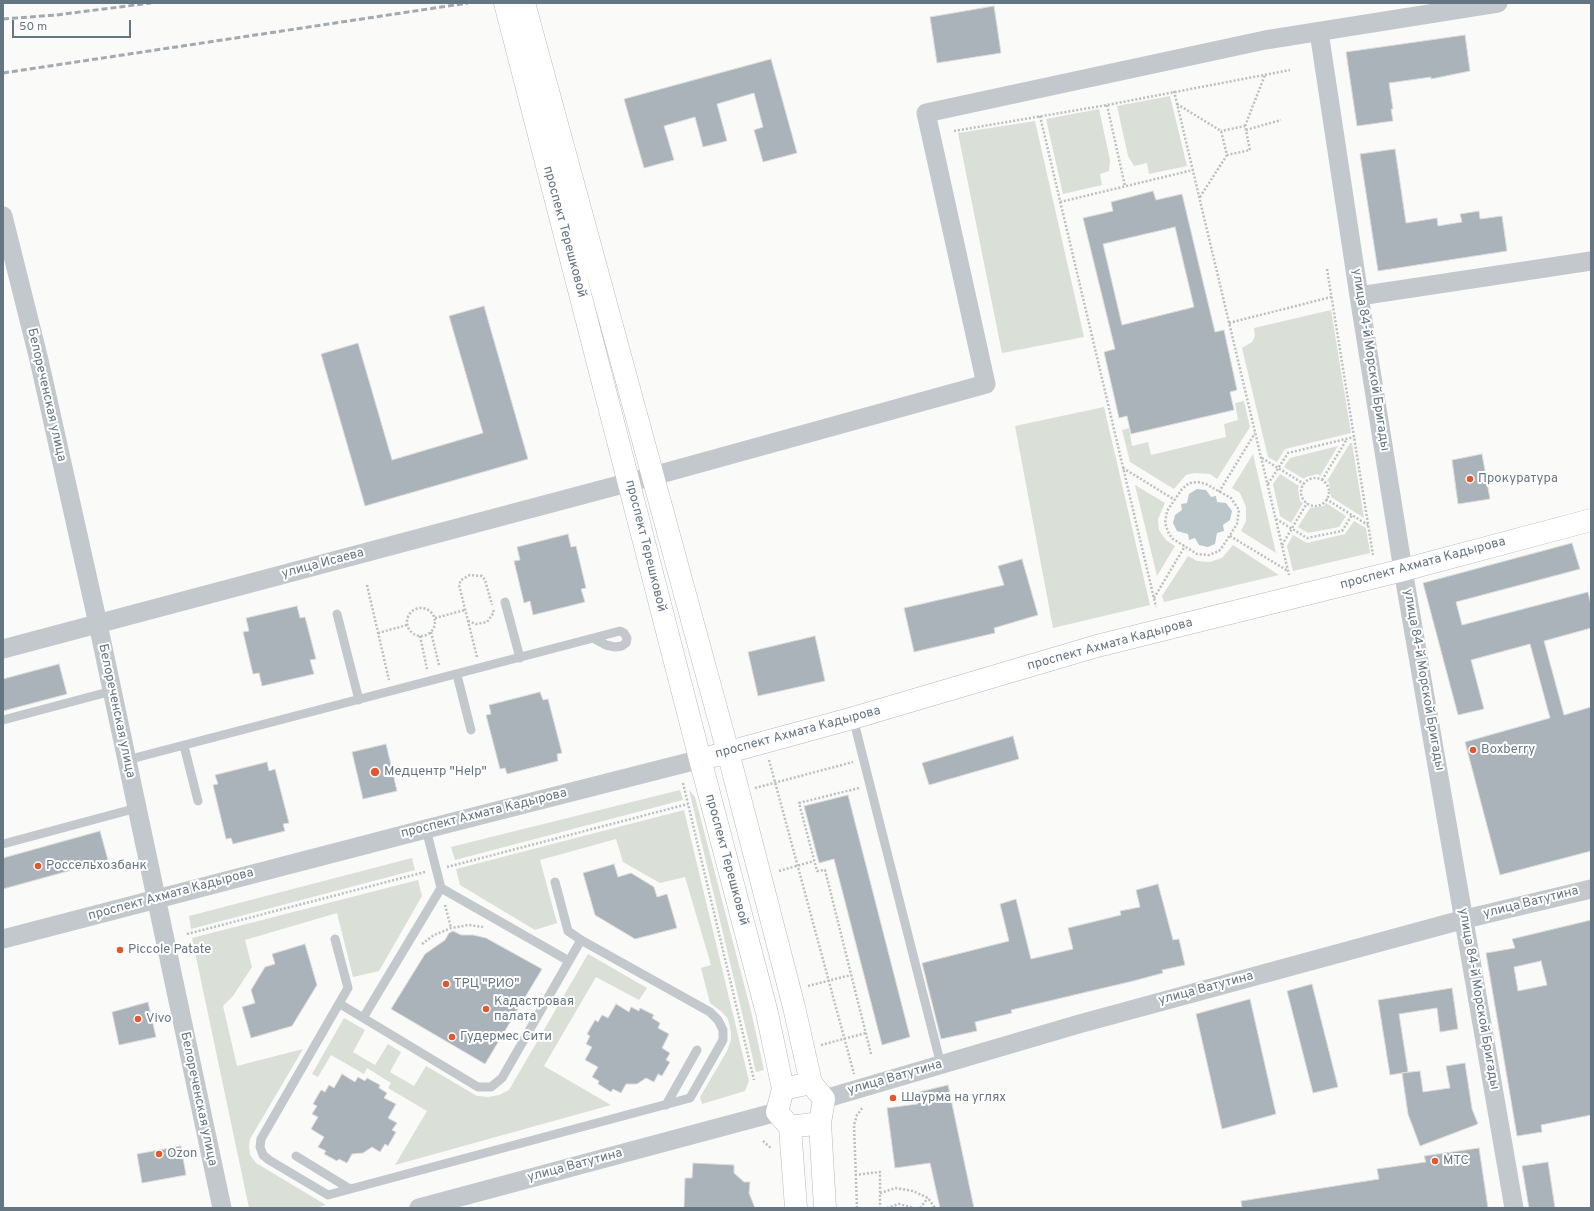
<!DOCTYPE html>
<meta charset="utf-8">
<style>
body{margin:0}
#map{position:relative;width:1594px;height:1211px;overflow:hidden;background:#fafaf8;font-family:Overpass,sans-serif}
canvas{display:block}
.frame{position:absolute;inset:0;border:4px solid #657683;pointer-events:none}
.scale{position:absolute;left:12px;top:20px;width:119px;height:18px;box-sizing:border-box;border:2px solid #657683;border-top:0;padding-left:5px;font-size:12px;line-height:14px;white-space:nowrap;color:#657683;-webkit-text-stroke:3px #fff;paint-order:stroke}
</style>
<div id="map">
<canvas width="1594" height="1211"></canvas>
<div class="frame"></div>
<div class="scale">50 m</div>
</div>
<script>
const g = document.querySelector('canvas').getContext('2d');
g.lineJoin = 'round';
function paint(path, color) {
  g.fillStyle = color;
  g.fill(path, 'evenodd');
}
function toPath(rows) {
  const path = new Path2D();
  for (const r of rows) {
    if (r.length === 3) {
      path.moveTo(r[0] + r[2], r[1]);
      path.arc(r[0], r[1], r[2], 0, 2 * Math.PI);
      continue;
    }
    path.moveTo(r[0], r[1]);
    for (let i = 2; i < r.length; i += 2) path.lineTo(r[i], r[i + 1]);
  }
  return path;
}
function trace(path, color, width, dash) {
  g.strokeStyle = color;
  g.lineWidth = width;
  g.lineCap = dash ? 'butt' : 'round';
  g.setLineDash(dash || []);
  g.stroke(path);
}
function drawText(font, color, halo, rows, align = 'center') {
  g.font = font + ' Overpass,sans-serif';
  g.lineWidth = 4;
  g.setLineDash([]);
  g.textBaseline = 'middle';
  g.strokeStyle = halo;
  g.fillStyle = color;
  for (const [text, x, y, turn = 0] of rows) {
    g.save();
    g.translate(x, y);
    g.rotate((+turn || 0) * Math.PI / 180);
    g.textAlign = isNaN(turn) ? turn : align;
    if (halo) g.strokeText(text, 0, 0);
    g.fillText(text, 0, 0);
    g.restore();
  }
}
const green = toPath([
 [1170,96,1187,166,1149,174,1147,163,1134,166,1128,156,1117,106],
 [1099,109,1110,160,1109,171,1100,174,1102,185,1063,194,1046,119],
 [1035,121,1084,337,1002,353,958,133],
 [1331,310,1351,433,1285,449,1277,462,1268,457,1242,348,1252,342,1255,336,1254,328],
 [1244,401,1250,427,1217,479,1210,474,1194,473,1186,475,1174,489,1130,462,1122,430,1129,428,1132,446,1148,442,1151,455,1226,437,1224,424,1238,420,1235,403],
 [1104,407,1150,605,1053,628,1015,426],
 [1350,443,1352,443,1364,518,1331,497,1329,482,1327,481],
 [1338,446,1320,476,1318,474,1306,477,1304,479,1284,467,1290,458],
 [1253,454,1276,553,1241,531,1246,521,1246,507,1240,493,1232,488],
 [1280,474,1299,486,1298,489,1300,501,1303,503,1291,523,1280,516,1273,484],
 [1135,485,1165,503,1158,519,1159,530,1166,540,1175,546,1157,576],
 [1326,503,1346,516,1339,527,1308,533,1298,527,1310,508,1324,506],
 [1354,521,1366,528,1370,553,1293,571,1287,546,1293,535,1307,543,1345,534],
 [1233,545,1279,575,1164,602,1162,596,1188,556,1197,561,1210,562,1222,558],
 [680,790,683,800,455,860,451,847],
 [689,790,695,797,751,1011,764,1070,756,1072],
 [684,810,749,1081,745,1091,702,1104,700,1097,727,1051,731,1040,731,1032,728,1019,722,1012,710,1003,701,968,711,965,685,877,660,883,623,862,616,839,540,860,557,923,535,930,460,885,456,869],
 [412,858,415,870,191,929,189,916],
 [418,880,422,896,379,971,353,977,337,913,245,940,252,967,233,996,223,1006,237,1066,303,1049,250,1139,249,1146,250,1155,256,1163,326,1205,316,1208,249,1208,192,938],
 [588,954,647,988,639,1000,596,977,544,1066,611,1105,395,1165,427,1111,388,1088,391,1083,367,1068,364,1074,331,1055,318,1077,312,1074,344,1018,365,1030,353,1052,375,1065,388,1044,401,1052,390,1072,414,1086,426,1066,477,1096,488,1097,499,1095,509,1090]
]);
const water = toPath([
 [1197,489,1206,490,1211,497,1216,496,1217,502,1226,503,1232,511,1230,520,1223,525,1224,531,1217,533,1215,544,1208,547,1199,545,1195,538,1189,540,1188,534,1177,531,1173,523,1175,515,1182,510,1181,504,1187,503,1189,494]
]);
const building = toPath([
 [994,6,1001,53,937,63,930,17,994,6],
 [1465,35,1470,71,1431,79,1431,77,1389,83,1393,109,1391,109,1393,121,1357,126,1346,52,1465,35],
 [771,59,797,153,763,162,754,130,763,127,754,93,717,104,727,141,703,147,695,117,664,126,674,160,644,168,624,99,771,59],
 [1395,149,1406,223,1437,218,1438,226,1462,222,1460,214,1479,211,1480,219,1502,216,1507,251,1378,271,1360,154,1395,149],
 [1153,191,1156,200,1182,194,1215,332,1224,330,1237,390,1230,392,1234,410,1131,434,1127,416,1119,418,1104,352,1115,349,1083,218,1113,211,1111,202,1153,191],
 [1175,227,1194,307,1122,325,1103,244,1175,227],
 [484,306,528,459,365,506,321,354,358,343,392,460,483,433,449,316,484,306],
 [1482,454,1490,499,1458,504,1452,460,1482,454],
 [568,534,571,547,576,546,586,588,581,589,585,602,533,615,530,601,524,603,514,561,520,560,517,547,568,534],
 [1572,543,1580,569,1456,602,1462,625,1588,592,1591,605,1591,628,1544,641,1564,715,1591,707,1591,851,1500,875,1465,742,1550,718,1530,644,1471,660,1484,709,1458,715,1423,583,1572,543],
 [1022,559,1038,615,994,628,995,633,914,652,904,608,1004,585,998,566,1022,559],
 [297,606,300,618,305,617,316,659,310,660,314,674,262,686,259,673,253,674,243,632,249,631,246,618,297,606],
 [815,636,825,681,758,696,748,652,815,636],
 [59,664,67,694,3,711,3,679,59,664],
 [540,692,543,700,548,699,562,753,557,754,558,761,507,774,505,768,500,769,486,715,491,714,489,705,540,692],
 [1013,736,1019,759,929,785,922,763,1013,736],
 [386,744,397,791,363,799,352,752,386,744],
 [267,762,269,771,275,769,289,823,283,824,285,831,233,844,231,838,226,839,213,785,218,784,215,775,267,762],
 [848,795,910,1037,882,1045,834,859,819,863,804,806,848,795],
 [100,831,108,860,3,889,3,858,100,831],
 [614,864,618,877,631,873,654,887,657,897,667,894,677,928,635,939,595,915,583,873,614,864],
 [1158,884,1173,940,1179,939,1185,965,1162,970,1163,973,1133,981,1011,1010,1012,1013,975,1022,977,1031,941,1039,922,963,1009,941,1000,904,1016,899,1031,959,1073,949,1068,928,1121,915,1120,911,1140,907,1136,890,1158,884],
 [1591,920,1591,1115,1541,1125,1542,1132,1517,1136,1486,953,1515,948,1512,939,1591,920],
 [1541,961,1547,985,1518,991,1514,967,1541,961],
 [453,931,461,935,473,935,486,938,542,969,485,1064,391,1009,425,954,445,940,449,933,453,931],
 [305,944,317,985,292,1026,251,1038,242,1007,255,1003,251,990,265,967,275,964,272,954,305,944],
 [1312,984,1338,1087,1313,1093,1287,991,1312,984],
 [1452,988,1458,1029,1440,1032,1437,1008,1399,1014,1408,1072,1390,1075,1378,1000,1452,988],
 [1250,999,1276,1114,1222,1129,1196,1014,1250,999],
 [148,1002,156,1037,119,1045,112,1012,148,1002],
 [616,1004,629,1012,631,1007,639,1011,640,1008,654,1015,652,1018,660,1023,658,1028,669,1034,662,1048,670,1053,666,1060,670,1062,662,1076,658,1074,654,1082,646,1078,637,1084,626,1084,621,1093,613,1089,611,1092,598,1084,599,1081,592,1077,598,1067,585,1060,592,1047,586,1044,590,1036,587,1034,595,1020,598,1022,602,1015,608,1018,616,1004],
 [1465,1063,1472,1109,1478,1124,1420,1146,1408,1114,1402,1073,1420,1071,1423,1092,1450,1088,1446,1066,1465,1063],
 [342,1074,355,1082,358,1077,365,1081,367,1078,380,1085,379,1088,387,1093,384,1098,396,1104,388,1118,397,1123,392,1130,396,1132,388,1146,385,1144,380,1152,372,1147,363,1153,352,1154,347,1163,339,1159,337,1161,324,1154,326,1151,318,1147,324,1137,311,1129,318,1117,312,1114,317,1106,313,1104,321,1090,325,1092,329,1085,334,1088,342,1074],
 [948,1085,974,1208,940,1208,930,1163,895,1168,887,1108,918,1104,915,1093,948,1085],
 [181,1146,186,1175,142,1183,137,1154,181,1146],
 [1479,1148,1488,1208,1242,1208,1241,1201,1379,1179,1377,1169,1426,1162,1424,1156,1479,1148],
 [1548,1162,1555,1208,1529,1208,1522,1166,1548,1162],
 [693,1163,734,1165,734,1173,744,1182,750,1182,749,1193,755,1208,684,1208,685,1178,692,1178,693,1163]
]);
const path = toPath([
 [1174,91,1289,575],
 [1177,104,1221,131,1227,155,1250,150,1245,126,1221,131],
 [1107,105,1125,186],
 [1040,116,1156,607],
 [1245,126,1265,75],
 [1246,130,1281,120],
 [954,131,1107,105,1290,70],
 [1200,197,1227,155],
 [1060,202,1193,170],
 [1327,269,1373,555],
 [1229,323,1331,297],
 [1262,458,1304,484],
 [1123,468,1175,500],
 [1315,492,14],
 [1322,480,1347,439],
 [1198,482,1206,484,1231,498,1239,510,1237,524,1223,546,1219,551,1209,555,1197,554,1173,539,1169,534,1165,523,1167,511,1182,489,1189,483,1198,482],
 [1268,484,1288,453,1354,437],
 [1219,492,1255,433],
 [1326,499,1368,525],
 [1276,519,1307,538,1342,531,1352,515],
 [1230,536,1288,571],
 [1282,545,1307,503],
 [367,585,389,680],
 [1154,598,1185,546],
 [421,622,14],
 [435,618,465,610],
 [468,621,476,624,487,622,494,612,493,610],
 [431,632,439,665],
 [378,633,407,625],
 [420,636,427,669],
 [477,657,459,585,461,580,470,575,482,576,485,580,492,605],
 [769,760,854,1074],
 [683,783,754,1080],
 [755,788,853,762],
 [859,788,799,803,817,871,825,870,871,1054],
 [447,867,688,804],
 [779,871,814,861],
 [445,905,451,928],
 [187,934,425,872],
 [422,944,434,935,451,928,469,925,483,927],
 [808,986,851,975],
 [821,1045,866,1033],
 [763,1141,772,1149],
 [855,1175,880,1172,880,1208],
 [880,1193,896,1188,913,1191,928,1198,935,1208],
 [857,1208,854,1125,857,1115,863,1107],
 [887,1208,899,1204,914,1208],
 [920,1208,928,1198]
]);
const lane = toPath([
 [505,602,520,658],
 [337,614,359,700],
 [457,675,471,730],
 [853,718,941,1065],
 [3,720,112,691],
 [184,746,198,801],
 [127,760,620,631,624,633,627,638,626,643,622,646,615,647,606,645,595,639],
 [3,844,137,808],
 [555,882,568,931,581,940],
 [335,939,348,988,261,1139,260,1147,263,1155,269,1160,328,1195,690,1098,723,1040,723,1030,718,1020,710,1012,581,940,569,961,441,888,426,829],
 [340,1004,478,1087,491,1087,502,1078,569,961],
 [363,1018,441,888],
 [666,1105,697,1050],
 [296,1156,350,1189]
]);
const street = toPath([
 [1319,32,1359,296,1403,570,1514,1208],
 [3,216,39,360,98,624,222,1208],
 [1359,296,1591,261],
 [3,649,653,476,986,384,926,113,1265,40,1498,3],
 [3,939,426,829,713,756],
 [824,1099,1079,1024,1465,919,1591,889],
 [419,1208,777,1112]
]);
const secondary = toPath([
 [505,3,700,759,767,1013,783,1089],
 [524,3,728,752,794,1007,811,1083],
 [714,756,853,718,1097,646,1403,570,1591,520],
 [811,1083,824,1099,820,1123,790,1127,777,1112,783,1089,811,1083],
 [820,1123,825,1208],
 [790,1127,796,1208]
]);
const rail = toPath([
 [3,19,56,15,151,3],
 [3,73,468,3]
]);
const markers = [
 [1470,479,4,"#e4572e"],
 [1473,750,4,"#e4572e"],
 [375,772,5,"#e4572e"],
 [38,866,4,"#e4572e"],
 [120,950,4,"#e4572e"],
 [446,984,4,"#e4572e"],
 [486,1009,4,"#e4572e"],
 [138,1019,4,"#e4572e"],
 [452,1037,4,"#e4572e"],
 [893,1098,4,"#e4572e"],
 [159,1154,4,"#e4572e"],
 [1435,1161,4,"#e4572e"]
];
const streetNames = [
 ["проспект Терешковой",564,232,75],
 ["улица 84-й Морской Бригады",1370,360,81],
 ["Белореченская улица",46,395,77],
 ["проспект Терешковой",645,546,76],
 ["улица Исаева",323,564,-15],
 ["проспект Ахмата Кадырова",1423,564,-15],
 ["проспект Ахмата Кадырова",1110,645,-15],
 ["улица 84-й Морской Бригады",1423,680,80],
 ["Белореченская улица",116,711,78],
 ["проспект Ахмата Кадырова",798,733,-15],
 ["проспект Ахмата Кадырова",484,814,-14],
 ["проспект Терешковой",726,860,75],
 ["проспект Ахмата Кадырова",171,895,-15],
 ["улица Ватутина",1531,903,-14],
 ["улица Ватутина",1206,989,-15],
 ["улица 84-й Морской Бригады",1478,999,80],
 ["улица Ватутина",895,1078,-16],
 ["Белореченская улица",198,1099,78],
 ["улица Ватутина",575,1166,-15]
];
const poiNames = [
 ["Прокуратура",1478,479],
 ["Boxberry",1481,750],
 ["Медцентр \"Help\"",384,772],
 ["Россельхозбанк",46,866],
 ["Piccole Patate",128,950],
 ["ТРЦ \"РИО\"",454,984],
 ["Кадастровая",494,1002],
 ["палата",494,1017],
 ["Vivo",146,1019],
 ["Гудермес Сити",460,1037],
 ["Шаурма на углях",901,1098],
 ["Ozon",167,1154],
 ["МТС",1443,1161]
];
paint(green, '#dadfd7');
paint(water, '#bbc7cb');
paint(building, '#aab3b9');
trace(building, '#dcdcda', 1);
trace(secondary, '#b3babf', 23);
trace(path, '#bbbfc2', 2.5, [2, 2]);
trace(lane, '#c3c8cc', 9);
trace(street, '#c3c8cc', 19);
trace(secondary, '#fff', 22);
trace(rail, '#a2aab0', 3, [6, 3]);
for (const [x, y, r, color] of markers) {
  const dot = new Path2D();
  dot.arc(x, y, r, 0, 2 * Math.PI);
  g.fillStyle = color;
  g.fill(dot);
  trace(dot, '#fff', 1.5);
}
drawText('13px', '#657683', '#fff', streetNames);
drawText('13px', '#657683', '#fff', poiNames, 'left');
</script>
